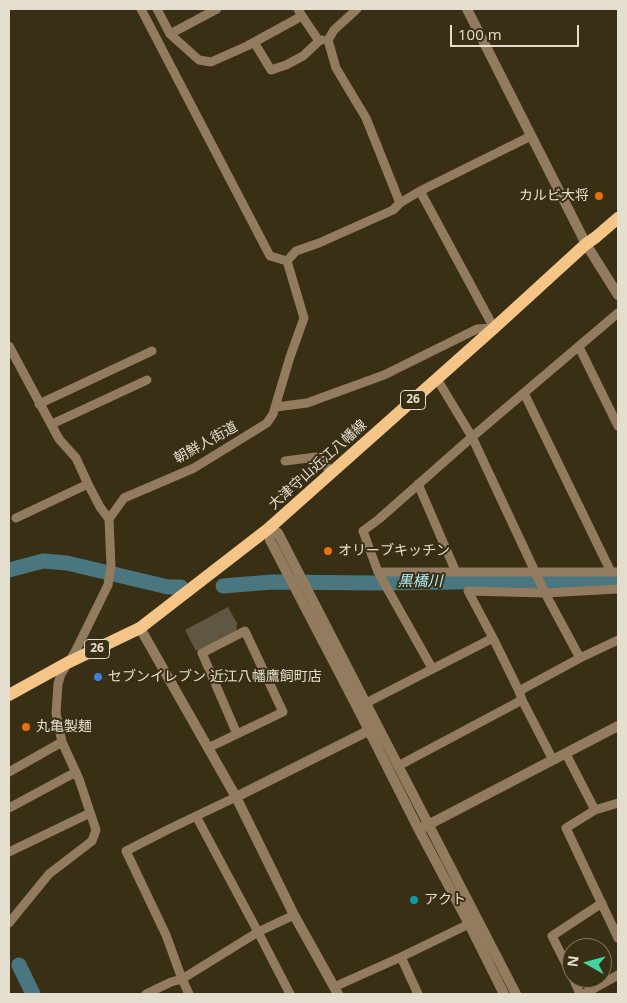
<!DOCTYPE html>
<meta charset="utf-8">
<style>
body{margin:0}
#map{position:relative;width:627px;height:1003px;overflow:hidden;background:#392f15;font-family:"Open Sans",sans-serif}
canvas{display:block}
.frame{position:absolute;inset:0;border:10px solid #e4dece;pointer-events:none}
.north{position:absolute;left:562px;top:938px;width:50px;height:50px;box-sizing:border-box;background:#392f15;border:1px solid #7d755f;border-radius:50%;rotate:277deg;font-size:14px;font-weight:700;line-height:20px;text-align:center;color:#e4dece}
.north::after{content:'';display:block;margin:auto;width:18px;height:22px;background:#44d49f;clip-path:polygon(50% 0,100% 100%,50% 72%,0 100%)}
.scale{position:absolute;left:450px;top:25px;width:129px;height:22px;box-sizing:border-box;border:2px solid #e4dece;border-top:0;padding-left:6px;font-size:15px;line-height:18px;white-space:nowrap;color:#e4dece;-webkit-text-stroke:4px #392f15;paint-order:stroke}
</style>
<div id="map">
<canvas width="627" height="1003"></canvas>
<div class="frame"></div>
<div class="north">N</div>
<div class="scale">100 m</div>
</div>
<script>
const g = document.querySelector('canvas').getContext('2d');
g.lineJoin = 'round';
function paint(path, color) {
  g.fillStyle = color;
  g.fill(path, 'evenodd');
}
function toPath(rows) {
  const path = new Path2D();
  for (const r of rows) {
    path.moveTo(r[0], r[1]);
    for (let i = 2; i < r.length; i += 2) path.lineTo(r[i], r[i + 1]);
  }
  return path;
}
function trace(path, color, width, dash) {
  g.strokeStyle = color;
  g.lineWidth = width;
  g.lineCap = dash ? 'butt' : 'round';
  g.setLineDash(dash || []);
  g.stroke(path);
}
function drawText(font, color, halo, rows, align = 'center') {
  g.font = font + ' "Open Sans","Noto Sans JP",sans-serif';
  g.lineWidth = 4;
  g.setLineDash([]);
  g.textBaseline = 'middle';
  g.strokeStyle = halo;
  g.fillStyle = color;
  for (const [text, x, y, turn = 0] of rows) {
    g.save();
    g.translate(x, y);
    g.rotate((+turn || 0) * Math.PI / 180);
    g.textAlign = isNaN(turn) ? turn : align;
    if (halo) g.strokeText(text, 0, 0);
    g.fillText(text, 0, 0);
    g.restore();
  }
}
const green = toPath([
 [228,607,237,623,236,631,196,651,185,630]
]);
const river = toPath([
 [9,570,43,561,67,563,168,587,181,587],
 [223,586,272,582,377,583,532,581,618,583],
 [19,965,33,994]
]);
const minor = toPath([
 [141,9,270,256,287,261],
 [157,9,170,34,199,60,211,62,247,46,302,16],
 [298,9,302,16,319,41,322,40],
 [170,34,217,9],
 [254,42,271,70,286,65,303,56,319,41],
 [400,203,420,191,531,136],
 [9,346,59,439,76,458,88,484,16,518],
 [579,347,618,426],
 [437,379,472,437,545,593,580,658],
 [524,393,611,572],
 [39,404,152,351],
 [276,407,307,403,384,375,477,329,494,328,420,191],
 [52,424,147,380],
 [285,461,316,457,332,472],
 [88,484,100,507,109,519],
 [418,484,456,572],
 [378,572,618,572],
 [432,668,378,572,363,531,379,519,472,437,618,313],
 [519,691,580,658,618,640],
 [366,703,493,638],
 [208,748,237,734,283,712,245,631,202,653,237,734],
 [566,754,595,810],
 [553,760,522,700,519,691,493,638,468,591,545,593,618,589],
 [398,766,522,700],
 [9,772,62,742],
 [618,803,595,810,566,828,618,938],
 [9,808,76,772],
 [196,816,258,932,290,994],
 [9,852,90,813],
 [9,923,49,874,92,841,96,830,79,779,62,742,56,713,58,684,61,674,75,652,108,585,111,566,109,519,124,498,194,468,267,423,273,414,290,357,304,318,287,261,296,251,319,243,393,210,400,203,366,118,336,68,328,40,334,30,357,9],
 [401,957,418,994],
 [572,976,552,936,602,903],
 [573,978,580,994],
 [334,987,401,957,469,924],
 [146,994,171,982,182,979,258,932,294,915],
 [189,994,182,979,166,935,126,851,169,829,236,797],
 [584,994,618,975]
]);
const tertiary = toPath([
 [467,9,586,244,618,295],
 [268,529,278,533,516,994],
 [268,529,270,540,357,707,419,830,469,924,504,994],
 [140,628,236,797,294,915,338,994],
 [236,797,374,728],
 [424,827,618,726]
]);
const primary = toPath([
 [9,695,67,663,140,628,268,529,494,328,586,244,596,237,618,218]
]);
const markers = [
 [599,196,5,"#e8710a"],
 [328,551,5,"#e8710a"],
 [98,677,5,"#3f7fe0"],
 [26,727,5,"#e8710a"],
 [414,900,5,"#0f9aa8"]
];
const shields = [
 [413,400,25],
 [97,649,25]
];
const shieldNames = [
 ["26",413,400],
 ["26",97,649]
];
const poiNames = [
 ["カルビ大将",589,196,"right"],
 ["オリーブキッチン",338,551],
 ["セブンイレブン 近江八幡鷹飼町店",108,677],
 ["丸亀製麺",36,727],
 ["アクト",424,900]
];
const streetNames = [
 ["朝鮮人街道",206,443,-29],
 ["大津守山近江八幡線",318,465,-42]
];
const waterNames = [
 ["黒橋川",420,582]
];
paint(green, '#5f5744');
trace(river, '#49767f', 15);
trace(minor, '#927b5e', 9);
trace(tertiary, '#927b5e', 10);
trace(primary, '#f5c588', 12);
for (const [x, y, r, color] of markers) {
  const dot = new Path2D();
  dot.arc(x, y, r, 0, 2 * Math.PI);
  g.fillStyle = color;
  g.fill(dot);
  trace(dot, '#392f15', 2);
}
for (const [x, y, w] of shields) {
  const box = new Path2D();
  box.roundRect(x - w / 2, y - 9.5, w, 19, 4);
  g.fillStyle = '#392f15';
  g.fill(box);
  trace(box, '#e4dece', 1);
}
drawText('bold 12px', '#e4dece', null, shieldNames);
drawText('14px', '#e4dece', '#392f15', poiNames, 'left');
drawText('14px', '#e4dece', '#392f15', streetNames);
drawText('italic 15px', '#b2f0fd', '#392f15', waterNames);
</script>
